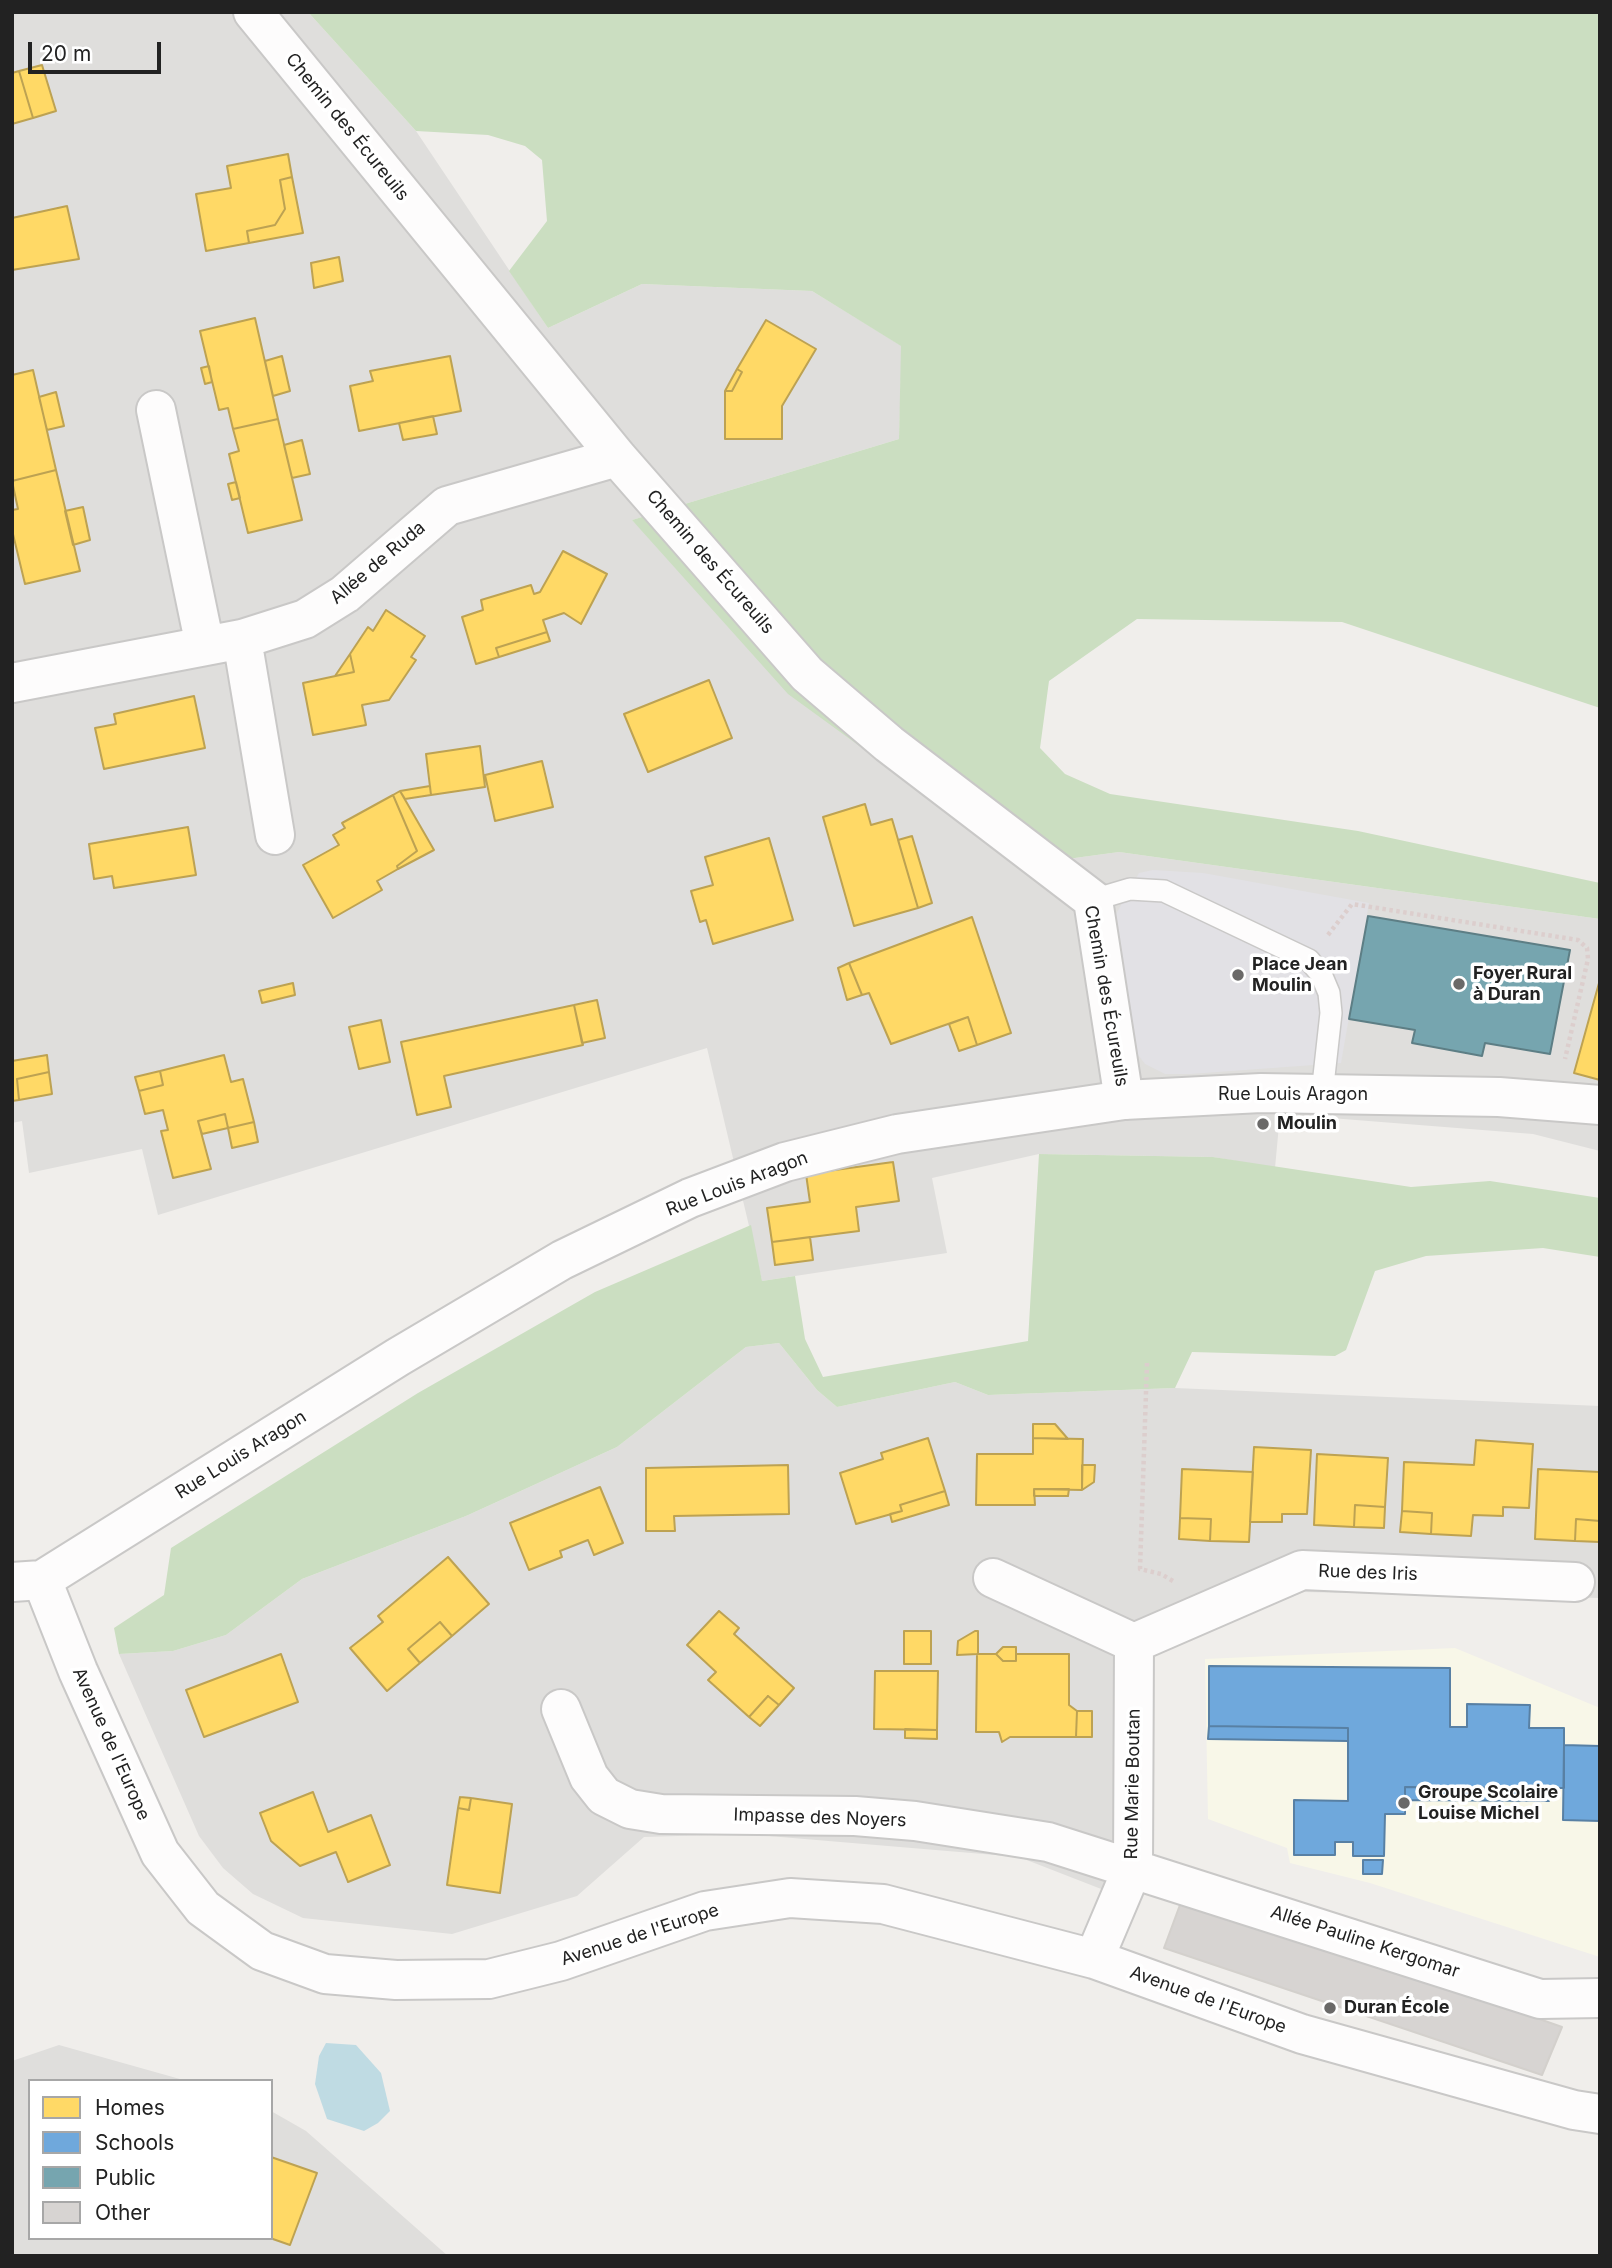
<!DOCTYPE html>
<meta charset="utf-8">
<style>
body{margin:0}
#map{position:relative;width:1612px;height:2268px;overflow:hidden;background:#f0eeeb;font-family:Inter,sans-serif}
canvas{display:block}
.frame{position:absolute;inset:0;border:14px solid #222;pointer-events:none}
.legend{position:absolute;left:28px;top:2079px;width:245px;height:161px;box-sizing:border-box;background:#fff;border:2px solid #a7a7a7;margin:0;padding:9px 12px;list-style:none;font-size:21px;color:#222}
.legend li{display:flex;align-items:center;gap:14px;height:35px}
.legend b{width:35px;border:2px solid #a7a7a7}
.scale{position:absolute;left:28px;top:42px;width:133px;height:32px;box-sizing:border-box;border:4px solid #222;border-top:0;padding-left:9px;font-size:21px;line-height:24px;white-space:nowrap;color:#222;-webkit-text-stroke:5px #fff;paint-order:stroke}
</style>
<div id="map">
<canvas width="1612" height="2268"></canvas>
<div class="frame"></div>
<ul class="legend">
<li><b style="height:19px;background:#ffd966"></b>Homes</li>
<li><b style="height:19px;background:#6fa8dc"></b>Schools</li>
<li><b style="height:19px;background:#76a5af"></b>Public</li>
<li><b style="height:19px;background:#d7d4d2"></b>Other</li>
</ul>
<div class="scale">20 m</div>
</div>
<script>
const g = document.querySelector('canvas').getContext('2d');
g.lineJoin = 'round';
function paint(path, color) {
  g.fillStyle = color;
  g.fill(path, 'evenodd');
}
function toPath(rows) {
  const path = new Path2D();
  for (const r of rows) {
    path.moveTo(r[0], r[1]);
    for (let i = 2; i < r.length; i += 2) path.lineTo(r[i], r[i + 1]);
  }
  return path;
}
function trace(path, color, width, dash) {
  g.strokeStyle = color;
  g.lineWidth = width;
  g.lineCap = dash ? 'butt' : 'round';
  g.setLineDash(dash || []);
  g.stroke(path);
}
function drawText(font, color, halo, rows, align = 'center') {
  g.font = font + ' Inter,sans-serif';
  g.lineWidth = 7;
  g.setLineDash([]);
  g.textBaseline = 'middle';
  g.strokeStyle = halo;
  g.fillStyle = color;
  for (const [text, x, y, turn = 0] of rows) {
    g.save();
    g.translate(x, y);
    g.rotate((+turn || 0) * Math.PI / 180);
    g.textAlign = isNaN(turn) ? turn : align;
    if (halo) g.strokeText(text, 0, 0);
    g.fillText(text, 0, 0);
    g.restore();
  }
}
const residential = toPath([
 [12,12,308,12,416,131,548,328,642,284,812,291,902,346,899,439,632,520,1023,865,1119,852,1600,919,1600,1151,1533,1134,1280,1114,1275,1168,1213,1157,1039,1154,932,1178,947,1253,762,1281,707,1048,158,1215,142,1149,29,1173,22,1121,12,1123],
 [779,1343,817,1390,837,1407,955,1382,988,1395,1175,1388,1600,1406,1600,1598,1304,1592,1152,1654,1153,1857,1132,1901,1019,1857,745,1834,644,1837,577,1896,452,1934,303,1918,253,1894,223,1868,199,1836,119,1654,173,1651,226,1635,302,1579,466,1516,617,1447,746,1347],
 [59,2045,187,2081,30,2081,30,2238,271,2238,271,2111,306,2131,448,2256,12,2256,12,2061]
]);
const education = toPath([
 [1455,1648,1600,1708,1600,1957,1370,1883,1290,1863,1287,1848,1208,1819,1205,1659]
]);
const forest = toPath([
 [308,12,1600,12,1600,708,1342,622,1137,619,1049,681,1040,748,1065,774,1110,794,1358,831,1600,883,1600,919,1119,852,1023,865,788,694,632,520,899,439,901,346,812,291,642,284,548,328,509,271,547,221,542,160,525,146,488,135,416,131],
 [1039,1154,1213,1157,1411,1187,1490,1181,1600,1198,1600,1257,1543,1248,1426,1256,1375,1271,1346,1350,1335,1356,1192,1352,1175,1388,988,1395,955,1382,837,1407,817,1390,779,1343,746,1347,617,1447,466,1516,302,1579,226,1635,173,1651,119,1654,114,1628,164,1595,171,1548,418,1393,595,1292,751,1225,762,1281,795,1276,805,1339,823,1377,1028,1341]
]);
const plaza = toPath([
 [1153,870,1203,873,1369,903,1341,1063,1190,1074,1165,1074,1145,1064,1135,1051,1112,931,1116,914,1139,873]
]);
const water = toPath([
 [326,2043,356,2045,381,2073,390,2111,378,2123,364,2131,327,2119,315,2084,319,2056]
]);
const homes = toPath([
 [42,65,56,111,33,118,19,71,42,65],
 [19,71,33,118,12,124,12,73,19,71],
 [288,154,292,177,280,180,285,209,275,225,247,231,249,243,206,251,196,194,231,188,227,166,288,154],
 [292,177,303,233,249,243,247,231,275,225,285,209,280,180,292,177],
 [67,206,79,259,12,270,12,218,67,206],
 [339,257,343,281,314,288,311,263,339,257],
 [255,318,278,419,233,429,228,408,219,410,200,331,255,318],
 [766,320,816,349,782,406,782,439,725,439,725,391,732,391,742,372,737,369,766,320],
 [282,356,290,391,273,396,265,361,282,356],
 [450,356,461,411,359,431,350,386,373,381,370,371,450,356],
 [209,366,212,382,205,384,201,368,209,366],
 [737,369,742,372,732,391,725,391,737,369],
 [33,370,56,470,12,481,12,375,33,370],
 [56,392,64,426,47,430,39,397,56,392],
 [433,416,437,434,403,440,399,423,433,416],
 [278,419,302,520,248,533,229,454,239,451,233,429,278,419],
 [302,440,310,474,292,478,284,445,302,440],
 [56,470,80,571,25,584,12,530,12,510,18,509,12,481,56,470],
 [236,482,240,498,232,500,228,484,236,482],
 [83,507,90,540,73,545,65,511,83,507],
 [563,551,607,574,581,624,564,613,543,620,547,632,496,648,499,657,476,664,462,617,483,610,481,600,531,585,534,594,540,592,563,551],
 [386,610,425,636,411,657,416,660,389,700,362,705,366,725,313,735,303,683,354,672,350,654,368,627,373,631,386,610],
 [547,632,550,641,499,657,496,648,547,632],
 [350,654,354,672,335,676,350,654],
 [709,680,732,738,648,772,624,714,709,680],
 [194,696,205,748,104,769,95,728,116,724,114,714,194,696],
 [480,746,485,787,431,795,426,754,480,746],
 [542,761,553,807,495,821,485,775,542,761],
 [430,786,431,795,405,799,400,791,430,786],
 [400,791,434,850,398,869,397,866,417,851,393,795,400,791],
 [393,795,417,851,397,866,398,869,377,881,382,890,333,918,303,865,339,845,333,835,345,828,342,823,393,795],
 [865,804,871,825,892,819,918,908,854,926,823,817,865,804],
 [188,827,196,875,114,888,112,876,94,879,89,844,188,827],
 [912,836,932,903,918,908,898,840,912,836],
 [769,838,793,920,713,944,706,920,700,922,691,891,713,885,705,857,769,838],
 [972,917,1011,1033,977,1045,968,1017,891,1044,869,993,862,995,849,963,972,917],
 [849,963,862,995,847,1000,838,968,849,963],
 [293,983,295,995,262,1003,259,991,293,983],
 [1599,983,1600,984,1600,1080,1574,1073,1599,983],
 [597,1000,605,1038,582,1043,574,1005,597,1000],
 [574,1005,583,1045,444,1076,451,1107,417,1115,401,1042,574,1005],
 [968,1017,977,1045,959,1051,949,1024,968,1017],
 [381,1020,390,1062,359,1069,349,1027,381,1020],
 [47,1055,49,1072,17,1079,19,1100,12,1101,12,1061,47,1055],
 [224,1055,231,1082,243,1079,254,1122,228,1128,225,1114,198,1121,211,1169,173,1178,161,1131,168,1130,163,1110,145,1114,139,1091,163,1085,160,1071,224,1055],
 [160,1071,163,1085,139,1091,135,1077,160,1071],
 [49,1072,52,1094,19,1100,17,1079,49,1072],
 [225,1114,228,1128,202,1134,198,1121,225,1114],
 [254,1122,258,1142,232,1148,228,1128,254,1122],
 [893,1162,899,1201,856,1207,859,1231,772,1242,767,1208,810,1202,806,1174,893,1162],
 [810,1237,813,1260,775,1265,772,1242,810,1237],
 [1033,1424,1055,1424,1068,1439,1033,1438,1033,1424],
 [928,1438,945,1491,900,1505,902,1511,856,1524,840,1473,883,1459,881,1453,928,1438],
 [1033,1438,1083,1439,1082,1490,1034,1489,1035,1505,976,1505,977,1454,1033,1454,1033,1438],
 [1476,1440,1533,1444,1529,1508,1503,1507,1503,1516,1473,1515,1471,1536,1431,1534,1432,1513,1402,1511,1404,1462,1474,1465,1476,1440],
 [1254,1447,1311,1450,1307,1514,1282,1514,1282,1522,1250,1522,1254,1447],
 [1317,1454,1388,1458,1385,1507,1355,1505,1354,1527,1314,1525,1317,1454],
 [788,1465,789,1514,674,1516,675,1531,646,1531,646,1468,788,1465],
 [1082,1465,1095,1465,1094,1482,1082,1490,1082,1465],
 [1182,1469,1253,1472,1249,1542,1210,1541,1211,1519,1180,1518,1182,1469],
 [1538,1469,1600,1472,1600,1521,1576,1519,1575,1541,1535,1539,1538,1469],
 [600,1487,623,1543,594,1555,588,1540,560,1551,562,1557,529,1570,510,1523,600,1487],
 [1034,1489,1069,1489,1068,1496,1034,1496,1034,1489],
 [945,1491,949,1505,892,1522,890,1514,902,1511,900,1505,945,1491],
 [1355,1505,1385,1507,1384,1528,1354,1527,1355,1505],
 [1402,1511,1432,1513,1431,1534,1400,1532,1402,1511],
 [1180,1518,1211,1519,1210,1541,1179,1539,1180,1518],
 [1576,1519,1600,1521,1600,1542,1575,1541,1576,1519],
 [448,1557,489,1604,452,1636,440,1622,408,1649,420,1663,387,1691,350,1648,383,1622,378,1616,448,1557],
 [719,1611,739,1628,734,1634,794,1688,779,1705,768,1696,749,1717,708,1680,716,1672,687,1645,719,1611],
 [440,1622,452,1636,420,1663,408,1649,440,1622],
 [904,1631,931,1631,931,1664,904,1664,904,1631],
 [975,1631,978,1631,978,1654,957,1655,958,1641,975,1631],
 [1003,1647,1016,1647,1016,1661,1003,1661,996,1654,1003,1647],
 [281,1654,298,1702,204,1737,186,1690,281,1654],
 [977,1654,996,1654,1003,1661,1016,1661,1016,1654,1069,1654,1069,1705,1077,1711,1076,1737,1010,1737,1002,1742,999,1732,976,1732,977,1654],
 [875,1671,938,1671,937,1730,874,1729,875,1671],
 [768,1696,779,1705,760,1726,749,1717,768,1696],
 [1077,1711,1092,1711,1092,1737,1076,1737,1077,1711],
 [905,1729,937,1730,937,1739,905,1738,905,1729],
 [313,1792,328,1832,371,1815,390,1865,348,1882,336,1852,300,1866,271,1841,260,1813,313,1792],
 [460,1797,471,1798,469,1810,458,1808,460,1797],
 [471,1798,512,1804,500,1893,447,1885,458,1808,469,1810,471,1798],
 [271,2157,317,2173,290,2245,270,2238,271,2157]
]);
const schools = toPath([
 [1209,1666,1450,1668,1450,1727,1467,1727,1467,1704,1530,1705,1529,1728,1564,1728,1564,1788,1405,1787,1405,1814,1385,1814,1384,1856,1353,1856,1353,1842,1335,1842,1335,1855,1294,1855,1294,1800,1348,1801,1348,1728,1209,1726,1209,1666],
 [1209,1726,1348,1728,1348,1741,1208,1739,1209,1726],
 [1564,1745,1600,1746,1600,1821,1563,1820,1564,1745],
 [1405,1787,1549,1788,1549,1801,1405,1800,1405,1787],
 [1363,1860,1383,1860,1382,1874,1363,1874,1363,1860]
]);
const public = toPath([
 [1368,916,1570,950,1550,1054,1485,1043,1482,1056,1412,1043,1415,1030,1349,1019,1368,916]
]);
const building = toPath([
 [1184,1894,1562,2027,1542,2075,1164,1948,1184,1894]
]);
const path = toPath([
 [1328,935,1352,904,1578,940,1587,948,1588,959,1565,1059],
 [1147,1363,1140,1569,1161,1574,1173,1581]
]);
const service = toPath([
 [1093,900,1130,889,1164,891,1309,960,1321,974,1329,993,1331,1013,1322,1094]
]);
const minor = toPath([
 [253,12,617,457,807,674,889,744,1093,900,1124,1100],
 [156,410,205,646],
 [242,639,275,835],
 [12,683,242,639,305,619,345,594,447,506,617,457],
 [993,1578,1134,1643],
 [42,1580,78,1671,160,1853,203,1908,262,1951,325,1974,396,1980,489,1979,561,1961,705,1911,790,1898,883,1904,1094,1959,1302,2034,1574,2110,1600,2114],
 [1134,1643,1302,1570,1575,1582],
 [561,1709,589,1777,604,1796,630,1809,661,1814,855,1816,915,1821,1048,1842,1540,1999,1600,1998],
 [1094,1959,1133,1867,1134,1643]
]);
const tertiary = toPath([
 [12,1582,42,1580,398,1357,562,1260,690,1198,785,1162,897,1134,1124,1100,1261,1093,1499,1097,1600,1105]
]);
const markers = [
 [1238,975,7,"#6a6968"],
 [1459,984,7,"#6a6968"],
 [1263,1124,7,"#6a6968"],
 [1404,1803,7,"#6a6968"],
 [1330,2008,7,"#6a6968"]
];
const streetNames = [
 ["Chemin des Écureuils",347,127,51],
 ["Chemin des Écureuils",710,562,49],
 ["Allée de Ruda",378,563,-40],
 ["Chemin des Écureuils",1106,996,80],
 ["Rue Louis Aragon",1293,1095],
 ["Rue Louis Aragon",737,1184,-21],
 ["Rue Louis Aragon",241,1455,-32],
 ["Rue des Iris",1368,1573,2],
 ["Avenue de l'Europe",111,1744,66],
 ["Rue Marie Boutan",1133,1784,-89],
 ["Impasse des Noyers",820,1818,2],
 ["Avenue de l'Europe",640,1935,-18],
 ["Allée Pauline Kergomar",1365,1942,18],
 ["Avenue de l'Europe",1208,2000,20]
];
const poiNames = [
 ["Place Jean",1252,965],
 ["Moulin",1252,986],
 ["Foyer Rural",1473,974],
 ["à Duran",1473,995],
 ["Moulin",1277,1124],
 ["Groupe Scolaire",1418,1793],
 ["Louise Michel",1418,1814],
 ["Duran École",1344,2008]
];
paint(residential, '#dfdedc');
paint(education, '#f8f7e8');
paint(forest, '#cbdec1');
paint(plaza, '#e2e1e5');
paint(water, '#bfdbe3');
paint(homes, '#ffd966');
trace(homes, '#bda252', 2);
paint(schools, '#6fa8dc');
trace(schools, '#5880a4', 2);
paint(public, '#76a5af');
trace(public, '#5d7e85', 2);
paint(building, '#d7d4d2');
trace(building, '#d3d0cc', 2);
trace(service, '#c9c8c7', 24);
trace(minor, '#c9c8c7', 42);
trace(tertiary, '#c9c8c7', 42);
trace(path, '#dccecd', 4.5, [3.5, 3.5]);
trace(service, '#fdfcfc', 21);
trace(minor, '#fdfcfc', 38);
trace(tertiary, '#fdfcfc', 38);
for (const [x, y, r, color] of markers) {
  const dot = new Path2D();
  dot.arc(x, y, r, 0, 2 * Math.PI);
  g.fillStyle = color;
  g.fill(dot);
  trace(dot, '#fff', 2.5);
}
drawText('18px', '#222', '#fff', streetNames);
drawText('bold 18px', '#222', '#fff', poiNames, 'left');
</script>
